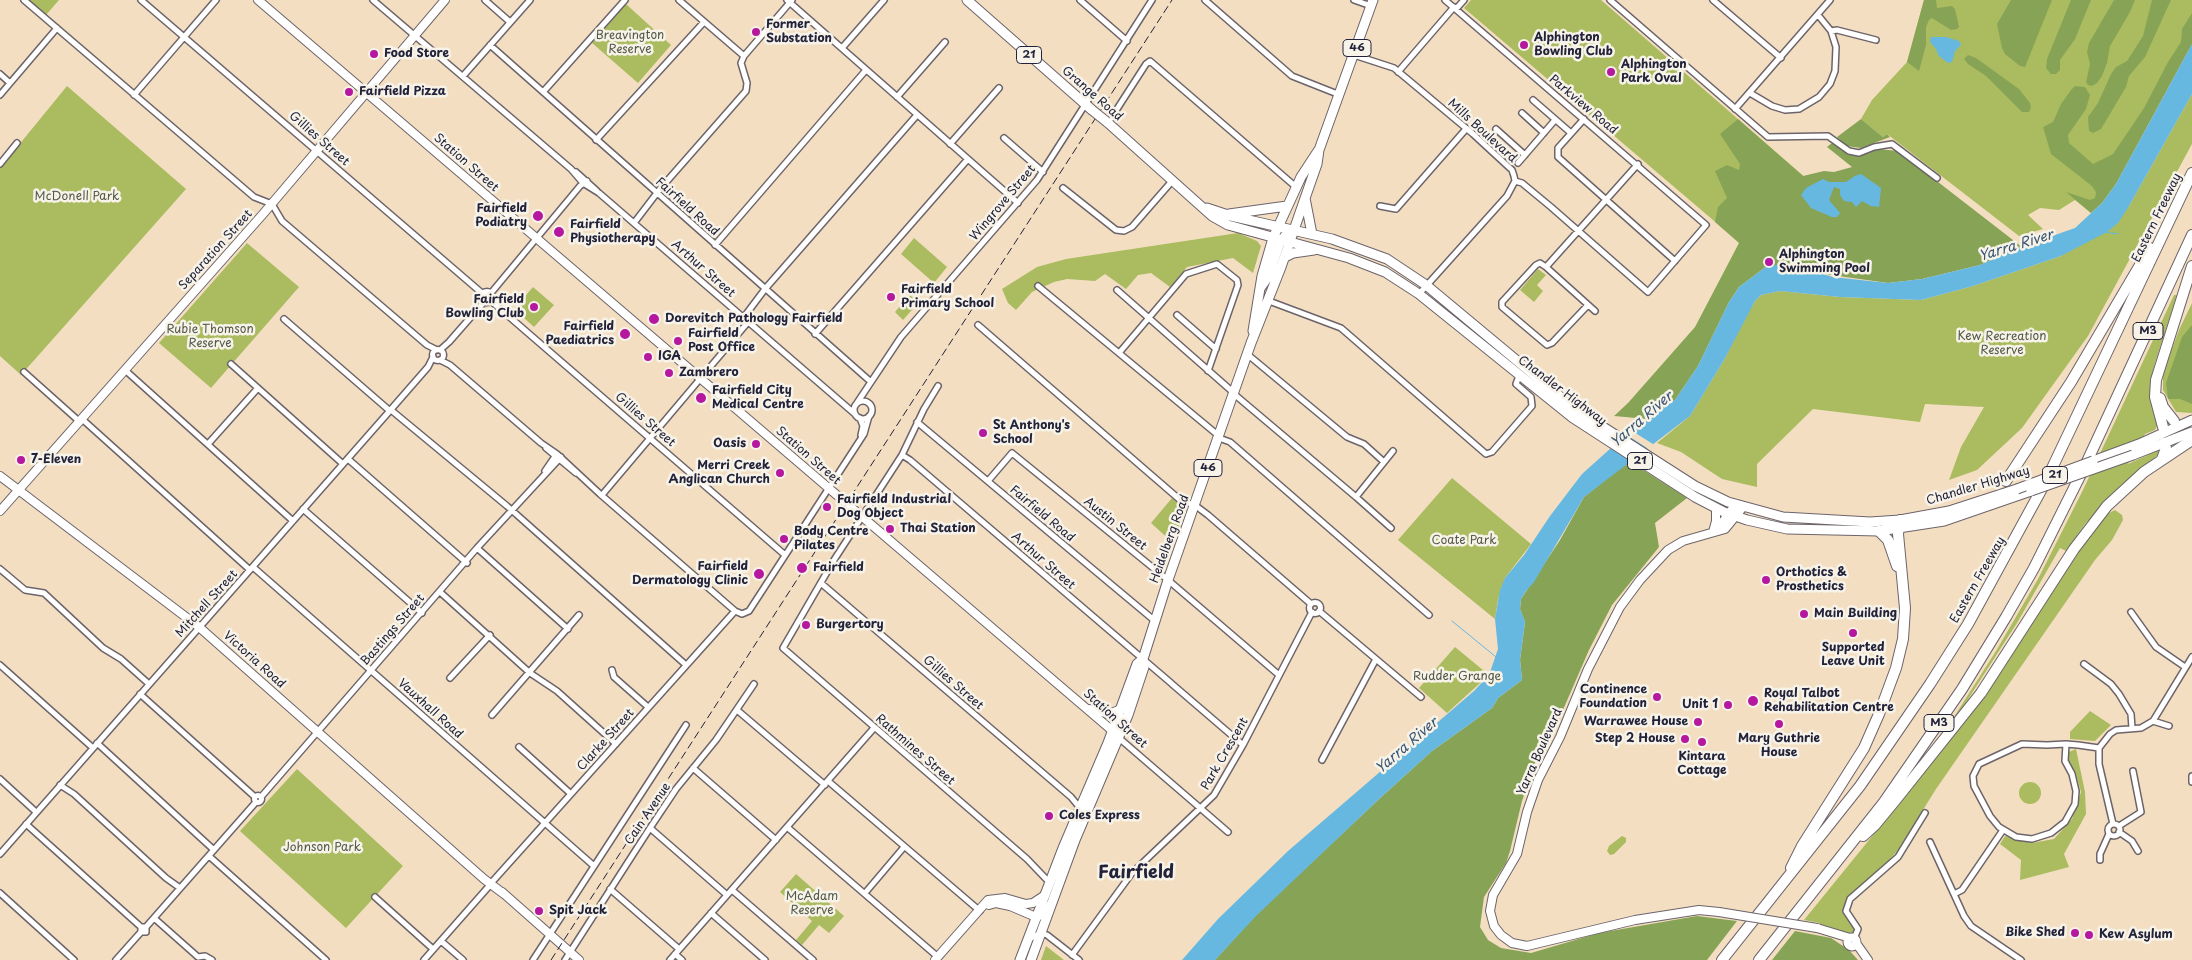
<!DOCTYPE html>
<style>
body{margin:0}
canvas{display:block;background:#f4dec2}
</style>
<canvas width="2192" height="960"></canvas>
<script>
const g = document.querySelector('canvas').getContext('2d');
g.lineJoin = 'round';
function paint(path, color) {
  g.fillStyle = color;
  g.fill(path, 'evenodd');
}
function toPath(rows) {
  const path = new Path2D();
  for (const r of rows) {
    if (r.length === 3) {
      path.moveTo(r[0] + r[2], r[1]);
      path.arc(r[0], r[1], r[2], 0, 2 * Math.PI);
      continue;
    }
    path.moveTo(r[0], r[1]);
    for (let i = 2; i < r.length; i += 2) path.lineTo(r[i], r[i + 1]);
  }
  return path;
}
function trace(path, color, width, dash) {
  g.strokeStyle = color;
  g.lineWidth = width;
  g.lineCap = dash ? 'butt' : 'round';
  g.setLineDash(dash || []);
  g.stroke(path);
}
function drawText(font, color, halo, rows, align = 'center') {
  g.font = font + ' "Playpen Sans",sans-serif';
  g.lineWidth = 5;
  g.setLineDash([]);
  g.textBaseline = 'middle';
  g.strokeStyle = halo;
  g.fillStyle = color;
  for (const [text, x, y, turn = 0] of rows) {
    g.save();
    g.translate(x, y);
    g.rotate((+turn || 0) * Math.PI / 180);
    g.textAlign = isNaN(turn) ? turn : align;
    if (halo) g.strokeText(text, 0, 0);
    g.fillText(text, 0, 0);
    g.restore();
  }
}
const green = toPath([
 [29,0,59,0,46,15],
 [1471,0,1601,0,1922,279,1767,266,1464,8],
 [1924,0,2192,0,2192,44,2091,213,2075,200,2059,210,2040,208,2028,215,2043,229,2019,236,1887,134,1883,137,1861,119,1872,100,1907,62],
 [626,4,671,45,638,83,592,43],
 [67,86,186,189,21,375,0,356,0,168],
 [2192,94,2192,144,2088,336,2022,428,1977,470,1949,480,1961,447,1984,407,1925,404,1920,422,1813,409,1757,464,1757,487,1722,479,1681,452,1657,443,1690,416,1724,360,1743,321,1755,301,1761,295,1780,291,1840,297,1921,300,1973,286,2061,256,2129,206],
 [1238,233,1257,241,1261,246,1253,273,1233,258,1187,267,1170,287,1151,273,1138,275,1126,289,1105,274,1095,281,1067,279,1054,282,1032,292,1016,310,1008,303,1002,289,1037,267,1066,259],
 [914,238,947,267,934,283,901,254],
 [247,243,299,287,211,388,159,343],
 [1538,269,1546,275,1537,285,1543,291,1534,302,1520,290],
 [533,287,554,305,534,327,514,309],
 [910,295,918,303,903,320,895,312],
 [2174,295,2177,295,2154,366,2151,395,2158,424,2155,430,2145,434,2128,464,2159,450,2161,452,2114,494,2085,524,2066,551,2060,548,2017,623,1954,721,1952,720,1996,651,2038,579,2083,490],
 [2192,303,2192,413,2176,412,2163,390,2163,373,2179,330],
 [1452,478,1531,544,1505,578,1498,600,1495,619,1398,540],
 [1172,498,1185,510,1173,543,1151,523],
 [2115,510,2122,515,2123,520,2112,540,2095,560,1936,789,1898,850,1883,867,1846,899,1843,911,1855,929,1855,934,1849,936,1820,924,1820,923,1804,920,1956,733,2069,562,2107,514],
 [1455,647,1489,675,1447,713,1419,688],
 [2090,711,2111,725,2095,741,2070,739,2070,732],
 [2076,749,2085,792,2086,814,2064,854,2069,867,2020,880,2021,860,2000,844,2005,836,2032,843,2054,839,2072,819,2081,792,2076,774,2068,760,2069,752],
 [297,769,403,866,346,928,240,831],
 [2030,793,11],
 [1622,836,1626,838,1626,842,1614,854,1610,855,1607,851,1609,846],
 [796,874,844,916,829,933,819,925,802,945,796,940,812,921,780,892],
 [1046,946,1064,960,1041,960]
]);
const forest = toPath([
 [1924,0,1936,0,1937,8,1952,6,1955,9,1959,27,1957,29,1951,30,1932,18,1929,20,1926,27,1926,45,1919,71,1907,62],
 [2011,0,2052,0,2025,67,2020,66,2005,54,2002,48,1997,24],
 [2071,0,2091,0,2075,39,2060,60,2060,70,2056,74,2051,74,2046,68,2047,59],
 [2114,0,2135,0,2130,12,2110,46,2107,63,2102,76,2097,83,2092,86,2088,85,2086,82,2090,64,2087,52,2089,43],
 [2152,0,2171,0,2145,57,2129,76,2126,87,2101,129,2093,133,2089,131,2088,117,2098,103,2111,74,2116,67,2127,61,2143,36],
 [2192,13,2192,44,2116,184,2102,203,2091,213,2066,192,2090,200,2095,198,2096,192,2092,186,2051,154,2043,127,2053,122,2061,104,2071,90,2075,86,2085,87,2090,95,2086,109,2068,135,2069,143,2093,164,2113,154,2144,108,2168,62,2181,42,2182,29],
 [1968,55,1976,58,2019,89,2030,103,2031,107,2029,112,2022,112,1986,76,1968,64,1964,59],
 [1738,119,1803,176,1824,171,1834,172,1852,167,1827,147,1832,143,1844,151,1858,155,1869,153,1878,149,1898,151,2022,247,1980,265,1922,279,1888,283,1767,266,1739,287,1729,302,1698,366,1675,400,1647,419,1614,416,1628,403,1695,327,1739,243,1715,222,1718,207,1727,198,1715,171,1727,165,1739,170,1740,164,1720,134],
 [1861,119,1883,137,1887,134,1890,137,1861,148,1846,146,1837,137],
 [2192,325,2192,404,2180,399,2168,399,2166,383,2182,337],
 [1629,461,1687,498,1655,523,1659,547,1612,605,1589,650,1546,749,1536,760,1522,801,1510,851,1506,863,1484,897,1480,927,1488,940,1501,948,1531,953,1599,933,1697,916,1737,921,1707,960,1215,960,1255,916,1378,800,1432,751,1492,708,1498,698,1522,680,1520,660,1525,622,1520,609,1521,599,1560,540,1584,497],
 [1795,931,1831,938,1849,950,1858,960,1772,960]
]);
const water = toPath([
 [1931,37,1946,37,1959,41,1961,45,1955,51,1952,62,1948,63,1939,56,1936,49,1930,42],
 [2192,44,2192,94,2129,206,2118,223,2107,232,2061,256,1973,286,1921,300,1840,297,1780,291,1761,295,1755,301,1724,360,1690,416,1584,497,1534,582,1526,591,1521,599,1520,609,1525,622,1520,660,1522,680,1498,698,1492,708,1432,751,1378,800,1256,916,1215,960,1182,960,1218,919,1288,851,1474,691,1489,675,1498,649,1495,619,1500,590,1505,578,1524,555,1550,516,1582,474,1621,439,1675,400,1698,366,1729,302,1739,287,1767,266,1777,265,1791,265,1833,277,1888,283,1922,279,1980,265,2018,248,2075,228,2102,203,2116,184],
 [1861,174,1881,188,1879,207,1871,206,1862,201,1856,207,1852,202,1844,201,1840,195,1840,189,1834,187,1829,200,1840,213,1837,217,1832,217,1811,208,1801,195,1806,188,1823,179,1829,182,1846,182,1855,176]
]);
const pier = toPath([
 [1629,429,1656,446,1650,450,1624,433]
]);
const stream = toPath([
 [2104,232,2118,234],
 [1452,621,1496,657]
]);
const street = toPath([
 [24,0,254,197,272,204,282,221,427,345,437,350],
 [141,0,483,294],
 [373,0,571,169,583,183,599,193,855,414],
 [485,0,510,22],
 [679,0,744,56],
 [787,0,1018,203],
 [1080,0,1127,41],
 [1205,0,1292,76,1340,95],
 [1354,0,1371,6],
 [1445,0,1706,225,1648,292,1551,207,1522,183,1515,181],
 [1610,0,1768,137,1828,136,1849,151,1859,153,1874,147,1892,144,1937,178],
 [1713,0,1781,58],
 [1456,9,1464,0],
 [1831,31,1837,30,1876,40],
 [490,45,871,382],
 [842,48,884,0],
 [1354,55,1394,68,1473,134,1512,170,1514,176,1515,181,1507,196,1419,294],
 [1398,72,1454,7],
 [0,74,10,83],
 [463,76,530,0],
 [543,92,625,0],
 [1750,93,1772,106,1785,110,1799,109,1819,97,1830,84,1835,71,1836,47,1831,31,1818,15],
 [0,95,57,28],
 [134,95,216,0],
 [897,97,945,42],
 [1533,100,1571,133],
 [1735,109,1830,0],
 [1522,113,1544,133],
 [1584,119,1558,148,1558,157,1675,261],
 [1108,123,1146,64,1150,61,1296,187],
 [1496,129,1525,155],
 [1004,138,1043,172],
 [596,140,704,22],
 [950,144,999,88],
 [1518,163,1555,120],
 [0,164,17,143],
 [576,172,597,191],
 [1063,188,1116,230,1124,231,1132,227,1173,180],
 [1380,206,1396,209,1466,129],
 [634,223,660,189,746,91,747,83,741,63,744,56,792,0],
 [715,245,866,70],
 [1546,267,1595,311],
 [1038,286,1219,436],
 [1117,290,1234,393],
 [487,297,5.5],
 [491,293,580,186,587,181],
 [491,301,785,555],
 [1269,301,1341,328,1486,454,1492,452,1532,406,1531,397,1516,384,1519,376],
 [1588,305,1552,343,1547,345,1502,307,1502,302,1536,265,1540,263,1546,267,1638,164],
 [1177,315,1216,349],
 [744,317,765,289,917,115],
 [284,319,390,411],
 [978,325,1179,499,1196,506,1208,515,1311,604],
 [815,334,968,159],
 [438,355,5.5],
 [440,350,449,342,484,302],
 [1119,353,1186,274,1217,264,1237,280,1238,285,1208,371],
 [1247,354,1347,437,1364,444,1384,462],
 [440,360,450,365,541,443,557,454,600,494,735,611,742,614,749,611,864,434,869,416],
 [231,364,343,464],
 [125,370,293,521],
 [24,372,80,422],
 [938,386,924,409,902,455,834,560,783,648,1027,859,1049,882],
 [1234,394,1356,497],
 [863,410,9],
 [857,403,901,337,1037,180,1152,0],
 [391,410,507,506,686,665],
 [860,418,863,426,861,435],
 [82,419,250,570],
 [917,422,1155,621],
 [1219,438,1230,442,1429,615],
 [208,444,258,388],
 [546,448,576,473],
 [902,455,910,460,1171,683],
 [348,459,467,563],
 [545,471,556,455],
 [988,481,1012,453,1168,580,1279,675],
 [602,495,749,321],
 [303,509,422,613],
 [1391,528,1356,497,1393,451],
 [477,548,568,629],
 [253,567,594,866],
 [0,569,25,590,44,593,103,648,121,659,149,684],
 [822,584,1071,797,1080,808],
 [440,592,530,673,557,691,616,744],
 [1315,608,5.5],
 [1319,611,1421,697],
 [2131,612,2156,647,2185,667],
 [2084,664,2111,684,2119,694,2131,714,2132,728],
 [0,665,93,748],
 [612,670,614,677,648,707],
 [450,678,490,635],
 [1172,684,1243,745],
 [140,694,255,797],
 [737,710,825,785],
 [492,715,579,615],
 [2153,721,2169,726],
 [1119,738,1228,832],
 [97,743,214,850],
 [2066,744,2065,761,2072,774,2076,791,2075,804,2065,822,2051,833,2032,839,2016,837,1999,827,1990,816,1974,786,1973,776,1979,764,2022,744,2047,745,2066,744,2078,745,2099,748],
 [519,747,571,794],
 [1322,760,1376,659],
 [693,768,776,840],
 [2192,776,2192,782],
 [0,779,36,812],
 [828,781,980,911],
 [60,785,74,794,166,878,180,888],
 [258,799,3.5],
 [261,797,477,548,561,457],
 [26,824,141,927],
 [2113,824,2099,764,2099,748,2110,734,2116,730,2141,728,2153,721,2192,657],
 [2114,830,6],
 [2119,826,2141,812,2133,771],
 [787,827,938,957],
 [650,828,727,895],
 [2119,832,2132,841,2138,851],
 [1930,842,1964,916,1971,926,2021,960],
 [0,854,387,414,428,367,433,357],
 [209,856,326,960],
 [2100,860,2100,854,2109,834],
 [492,882,735,611],
 [610,889,679,949],
 [732,890,813,960],
 [0,893,74,960],
 [865,893,904,847],
 [1954,894,1962,890,2003,830],
 [375,897,433,949],
 [711,913,765,960],
 [154,918,198,957],
 [146,927,256,802],
 [1029,939,1041,933,1047,935,1079,960],
 [1854,939,1858,929,1846,911,1850,899,1898,857,1925,813],
 [441,941,463,960],
 [675,954,682,960],
 [1072,955,1132,873,1214,795,1243,745,1312,612],
 [198,957,205,956,212,960],
 [116,960,141,932,141,927,146,927,146,932,141,932],
 [424,960,490,885],
 [533,960,686,725],
 [565,960,650,828,676,789,716,740,754,684],
 [670,960,874,728]
]);
const secondary = toPath([
 [258,0,1115,733],
 [0,476,199,627,484,879,504,894],
 [0,511,263,214,445,0],
 [1716,531,1736,504],
 [1713,532,1716,521,1716,508],
 [1090,709,1109,714,1121,709],
 [502,892,579,960],
 [989,905,996,903,1010,906,1036,917,1041,915,1050,905],
 [1719,912,1699,910,1635,920,1527,946,1512,943,1501,935,1494,926,1490,911,1493,895,1517,854,1527,812,1538,780,1560,737,1588,669,1620,607,1640,580,1668,550,1683,541,1725,529,1743,507],
 [1817,928,1850,938],
 [1852,942,4.5],
 [1856,943,1868,960],
 [935,960,988,900,1005,898,1026,904,1033,903,1045,895]
]);
const primary = toPath([
 [967,0,1092,110],
 [1107,122,1212,216,1228,225,1349,258,1385,272,1419,294,1573,418,1695,497,1724,512,1747,520,1787,529,1879,531,1944,521,2031,491],
 [1305,198,1312,234],
 [1207,208,1231,216,1332,239,1387,259,1426,285,1575,409,1695,486,1728,502,1783,517,1870,522,1900,520,1949,511,2017,489],
 [1229,214,1287,206],
 [1285,257,1293,253,1314,250],
 [1261,287,1268,277,1280,242,1285,236],
 [1253,331,1262,276,1273,238,1301,177,1318,151],
 [2133,455,2192,432],
 [2093,461,2139,444,2192,420],
 [1020,960,1063,848,1108,743,1137,664,1143,659],
 [1031,960,1075,840,1128,715,1144,667,1143,659,1168,580,1251,343,1281,267,1317,164,1319,150,1373,0]
]);
const highway = toPath([
 [2160,398,2163,407,2174,421],
 [2163,427,2155,397,2156,380,2192,266],
 [2162,459,2166,448,2164,443],
 [2006,481,2071,382,2150,248],
 [1879,531,1888,540,1897,566],
 [1863,836,1875,825,1894,802,1981,693,2074,549,2107,506,2144,472,2192,440],
 [1791,868,1802,846,1864,748,1879,714,1896,668,1903,639,1905,608,1898,534,1900,520],
 [1722,960,1860,786,1930,684,1968,624,2045,483,2192,173],
 [1759,960,1884,802,1962,689,2006,617,2034,568,2084,468,2192,235]
]);
const rail = toPath([
 [551,960,1172,0]
]);
const secondaryBridge = toPath([
 [1719,912,1817,928]
]);
const primaryBridge = toPath([
 [1092,110,1107,122],
 [2017,489,2093,461],
 [2031,491,2133,455]
]);
const markers = [
 [756,32,5,"#b5179e"],
 [1524,45,5,"#b5179e"],
 [374,54,5,"#b5179e"],
 [1611,72,5,"#b5179e"],
 [349,92,5,"#b5179e"],
 [538,216,6,"#b5179e"],
 [559,232,6,"#b5179e"],
 [1769,262,5,"#b5179e"],
 [891,297,5,"#b5179e"],
 [534,307,5,"#b5179e"],
 [654,319,6,"#b5179e"],
 [625,334,6,"#b5179e"],
 [678,341,5,"#b5179e"],
 [648,357,5,"#b5179e"],
 [669,373,5,"#b5179e"],
 [701,398,6,"#b5179e"],
 [983,433,5,"#b5179e"],
 [756,444,5,"#b5179e"],
 [21,460,5,"#b5179e"],
 [780,473,5,"#b5179e"],
 [827,507,5,"#b5179e"],
 [890,529,5,"#b5179e"],
 [784,539,5,"#b5179e"],
 [802,568,6,"#b5179e"],
 [759,574,6,"#b5179e"],
 [1766,580,5,"#b5179e"],
 [1804,614,5,"#b5179e"],
 [806,625,5,"#b5179e"],
 [1853,633,5,"#b5179e"],
 [1657,697,5,"#b5179e"],
 [1753,701,6,"#b5179e"],
 [1728,705,5,"#b5179e"],
 [1698,722,5,"#b5179e"],
 [1779,724,5,"#b5179e"],
 [1685,739,5,"#b5179e"],
 [1702,742,5,"#b5179e"],
 [1049,816,5,"#b5179e"],
 [539,911,5,"#b5179e"],
 [2075,933,5,"#b5179e"],
 [2089,935,5,"#b5179e"]
];
const shields = [
 [1357,48,28],
 [1029,55,25],
 [2148,331,30],
 [1640,461,25],
 [1208,468,28],
 [2055,475,25],
 [1939,723,30]
];
const shieldNames = [
 ["46",1357,48],
 ["21",1029,55],
 ["M3",2148,331],
 ["21",1640,461],
 ["46",1208,468],
 ["21",2055,475],
 ["M3",1939,723]
];
const poiNames = [
 ["Former",766,25],
 ["Substation",766,39],
 ["Alphington",1534,38],
 ["Bowling Club",1534,52],
 ["Food Store",384,54],
 ["Alphington",1621,65],
 ["Park Oval",1621,79],
 ["Fairfield Pizza",359,92],
 ["Fairfield",527,209,"right"],
 ["Podiatry",527,223,"right"],
 ["Fairfield",570,225],
 ["Physiotherapy",570,239],
 ["Alphington",1779,255],
 ["Swimming Pool",1779,269],
 ["Fairfield",901,290],
 ["Primary School",901,304],
 ["Fairfield",524,300,"right"],
 ["Bowling Club",524,314,"right"],
 ["Dorevitch Pathology Fairfield",665,319],
 ["Fairfield",614,327,"right"],
 ["Paediatrics",614,341,"right"],
 ["Fairfield",688,334],
 ["Post Office",688,348],
 ["IGA",658,357],
 ["Zambrero",679,373],
 ["Fairfield City",712,391],
 ["Medical Centre",712,405],
 ["St Anthony's",993,426],
 ["School",993,440],
 ["Oasis",746,444,"right"],
 ["7-Eleven",31,460],
 ["Merri Creek",770,466,"right"],
 ["Anglican Church",770,480,"right"],
 ["Fairfield Industrial",837,500],
 ["Dog Object",837,514],
 ["Thai Station",900,529],
 ["Body Centre",794,532],
 ["Pilates",794,546],
 ["Fairfield",748,567,"right"],
 ["Dermatology Clinic",748,581,"right"],
 ["Fairfield",813,568],
 ["Orthotics &",1776,573],
 ["Prosthetics",1776,587],
 ["Main Building",1814,614],
 ["Burgertory",816,625],
 ["Supported",1853,648,"center"],
 ["Leave Unit",1853,662,"center"],
 ["Continence",1647,690,"right"],
 ["Foundation",1647,704,"right"],
 ["Royal Talbot",1764,694],
 ["Rehabilitation Centre",1764,708],
 ["Unit 1",1718,705,"right"],
 ["Warrawee House",1688,722,"right"],
 ["Step 2 House",1675,739,"right"],
 ["Mary Guthrie",1779,739,"center"],
 ["House",1779,753,"center"],
 ["Kintara",1702,757,"center"],
 ["Cottage",1702,771,"center"],
 ["Coles Express",1059,816],
 ["Spit Jack",549,911],
 ["Bike Shed",2065,933,"right"],
 ["Kew Asylum",2099,935]
];
const parkNames = [
 ["Breavington",630,36],
 ["Reserve",630,50],
 ["McDonell Park",77,197],
 ["Rubie Thomson",210,330],
 ["Reserve",210,344],
 ["Kew Recreation",2002,337],
 ["Reserve",2002,351],
 ["Coate Park",1464,541],
 ["Rudder Grange",1457,677],
 ["Johnson Park",322,848],
 ["McAdam",812,897],
 ["Reserve",812,911]
];
const streetNames = [
 ["Grange Road",1092,94,41],
 ["Parkview Road",1583,105,40],
 ["Mills Boulevard",1482,131,42],
 ["Gillies Street",319,139,41],
 ["Station Street",466,163,41],
 ["Wingrove Street",1003,203,-50],
 ["Fairfield Road",687,207,42],
 ["Eastern Freeway",2157,218,-64],
 ["Separation Street",216,250,-48],
 ["Arthur Street",703,269,41],
 ["Chandler Highway",1562,391,37],
 ["Gillies Street",645,420,41],
 ["Station Street",808,456,41],
 ["Chandler Highway",1978,486,-17],
 ["Fairfield Road",1042,514,40],
 ["Austin Street",1115,524,39],
 ["Heidelberg Road",1170,539,-70],
 ["Arthur Street",1043,561,41],
 ["Eastern Freeway",1978,580,-60],
 ["Mitchell Street",207,604,-48],
 ["Bastings Street",393,630,-49],
 ["Victoria Road",254,660,42],
 ["Gillies Street",953,683,41],
 ["Vauxhall Road",430,709,42],
 ["Station Street",1115,719,42],
 ["Clarke Street",606,740,-48],
 ["Rathmines Street",915,750,41],
 ["Yarra Boulevard",1540,752,-66],
 ["Park Crescent",1225,754,-60],
 ["Cain Avenue",648,814,-56]
];
const waterNames = [
 ["Yarra River",2016,246,-17],
 ["Yarra River",1642,420,-41],
 ["Yarra River",1407,746,-41]
];
const districtNames = [
 ["Fairfield",1136,873]
];
paint(green, '#aabc5f');
paint(forest, '#87a456');
paint(water, '#66b8e1');
paint(pier, '#f4dec2');
trace(stream, '#66b8e1', 1);
trace(street, '#6c646a', 8);
trace(secondary, '#6c646a', 10);
trace(primary, '#6c646a', 11);
trace(highway, '#6c646a', 12);
trace(street, '#fff', 5);
trace(secondary, '#fff', 8);
trace(primary, '#fff', 9);
trace(highway, '#fff', 10);
trace(rail, '#22223b', 1, [8, 4]);
trace(secondaryBridge, '#6c646a', 10, []);
trace(primaryBridge, '#6c646a', 11, []);
trace(secondaryBridge, '#fff', 8);
trace(primaryBridge, '#fff', 9);
for (const [x, y, r, color] of markers) {
  const dot = new Path2D();
  dot.arc(x, y, r, 0, 2 * Math.PI);
  g.fillStyle = color;
  g.fill(dot);
  trace(dot, '#f7f3e8', 2);
}
for (const [x, y, w] of shields) {
  const box = new Path2D();
  box.roundRect(x - w / 2, y - 8.5, w, 17, 4);
  g.fillStyle = '#f7f3e8';
  g.fill(box);
  trace(box, '#22223b', 1);
}
drawText('bold 11px', '#22223b', null, shieldNames);
drawText('bold 12px', '#22223b', '#f7f3e8', poiNames, 'left');
drawText('12px', '#525848', '#f7f3e8', parkNames);
drawText('12px', '#22223b', '#f7f3e8', streetNames);
drawText('italic 14px', '#3a5675', '#f7f3e8', waterNames);
drawText('bold 18px', '#22223b', '#f7f3e8', districtNames);
</script>
